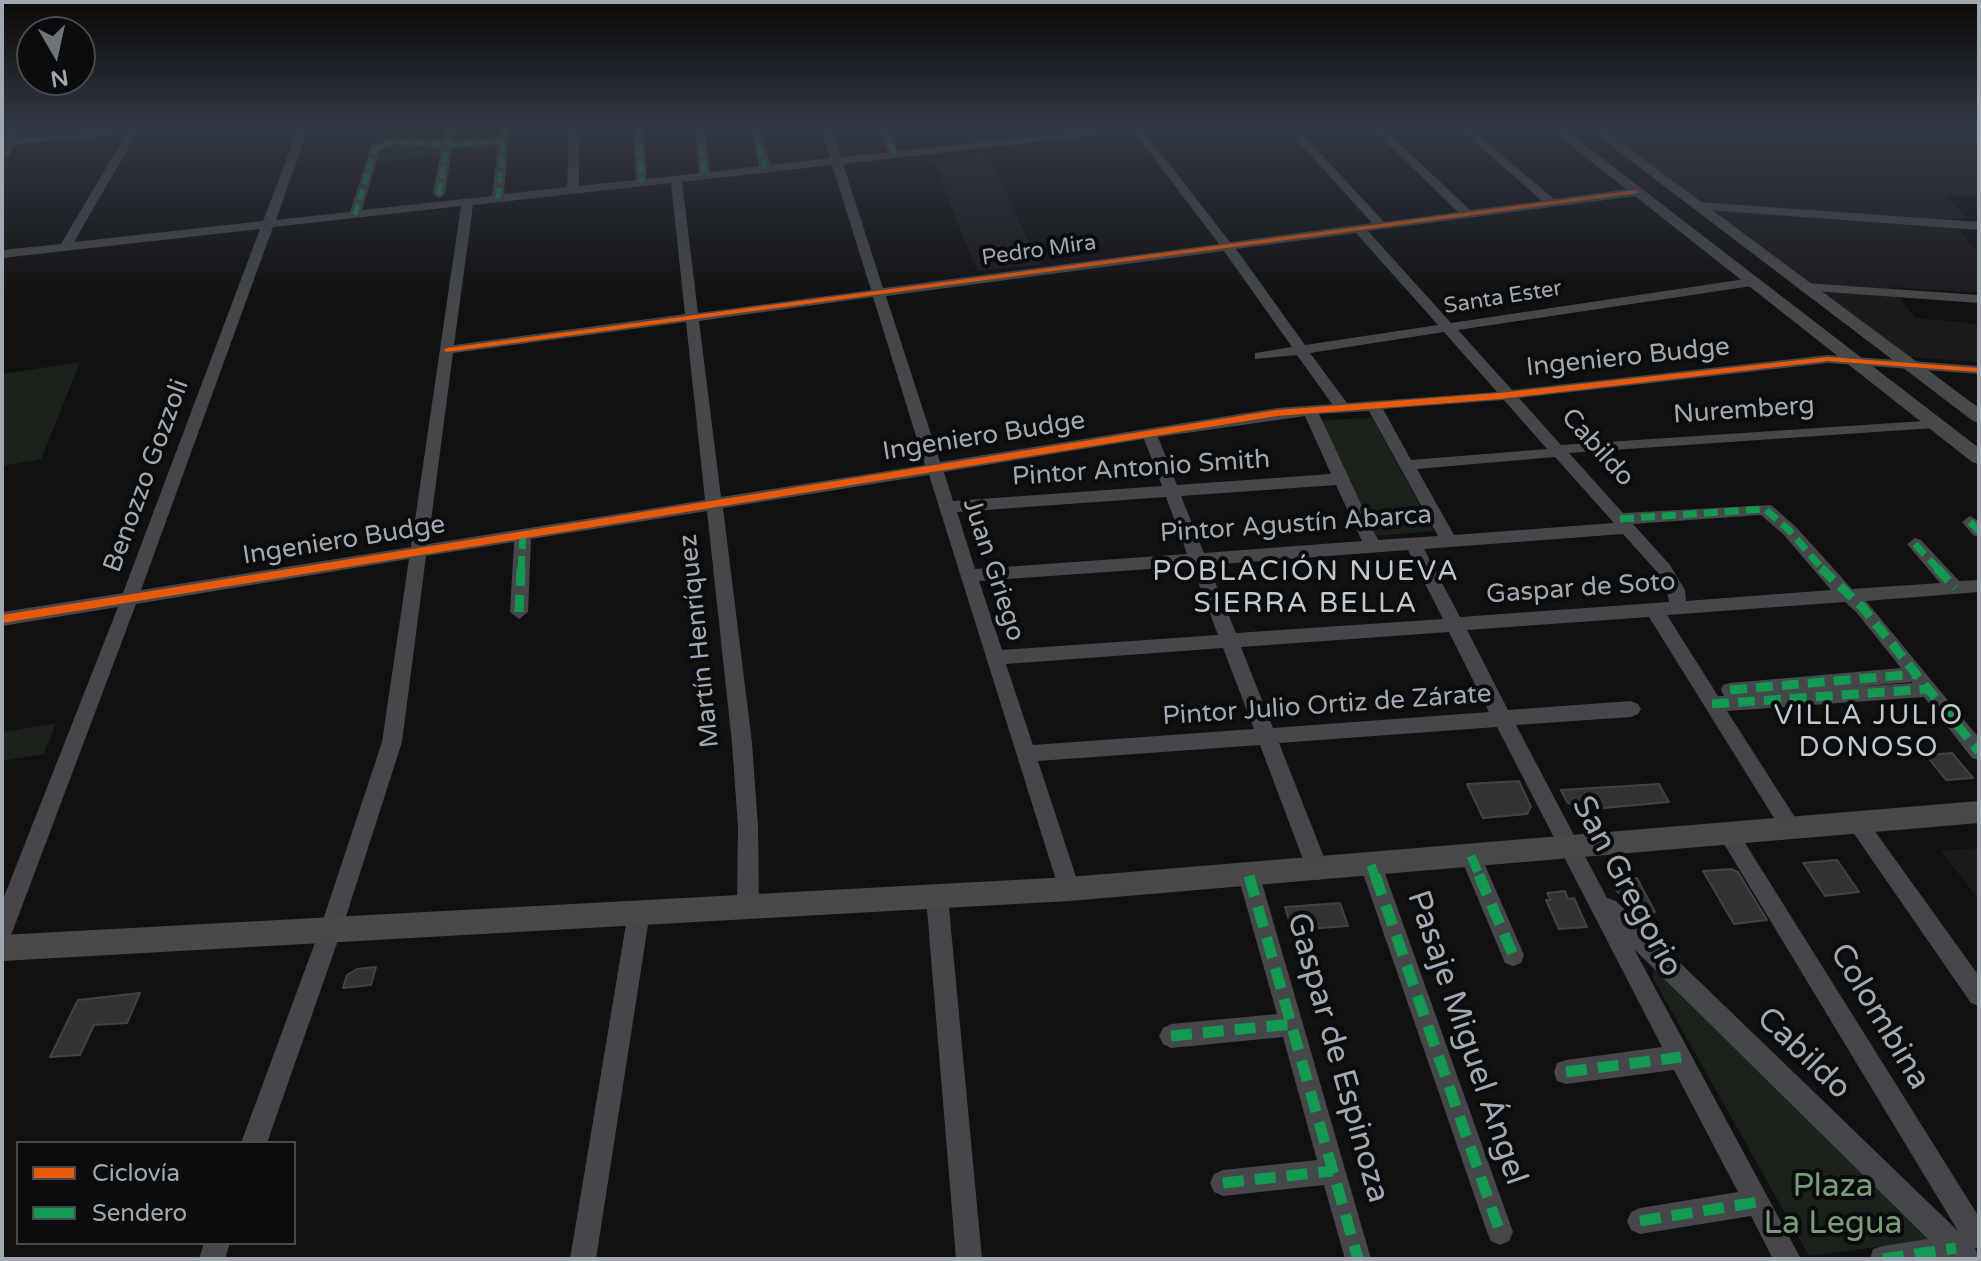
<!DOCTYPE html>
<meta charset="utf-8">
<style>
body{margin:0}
#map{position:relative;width:1981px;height:1261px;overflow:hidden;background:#111;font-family:"Varela Round",sans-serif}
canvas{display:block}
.frame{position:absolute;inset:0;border:4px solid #a2a8b2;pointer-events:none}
.legend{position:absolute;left:16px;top:1141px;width:280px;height:104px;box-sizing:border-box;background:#0b0c0d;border:2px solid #474a4f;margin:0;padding:10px 14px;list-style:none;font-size:24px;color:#a2a8b2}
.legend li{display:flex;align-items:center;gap:16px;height:40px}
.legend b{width:40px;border:2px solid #474a4f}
.north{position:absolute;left:16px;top:16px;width:80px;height:80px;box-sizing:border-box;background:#0b0c0d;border:2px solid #474a4f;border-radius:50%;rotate:171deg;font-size:22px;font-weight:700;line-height:32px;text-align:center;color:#a2a8b2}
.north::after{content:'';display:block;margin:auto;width:28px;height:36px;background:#6f737a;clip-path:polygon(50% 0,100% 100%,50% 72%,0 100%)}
</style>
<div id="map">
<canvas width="1981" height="1261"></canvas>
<div class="frame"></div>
<ul class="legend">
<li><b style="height:10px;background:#e8590c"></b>Ciclovía</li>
<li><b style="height:10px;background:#139951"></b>Sendero</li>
</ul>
<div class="north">N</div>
</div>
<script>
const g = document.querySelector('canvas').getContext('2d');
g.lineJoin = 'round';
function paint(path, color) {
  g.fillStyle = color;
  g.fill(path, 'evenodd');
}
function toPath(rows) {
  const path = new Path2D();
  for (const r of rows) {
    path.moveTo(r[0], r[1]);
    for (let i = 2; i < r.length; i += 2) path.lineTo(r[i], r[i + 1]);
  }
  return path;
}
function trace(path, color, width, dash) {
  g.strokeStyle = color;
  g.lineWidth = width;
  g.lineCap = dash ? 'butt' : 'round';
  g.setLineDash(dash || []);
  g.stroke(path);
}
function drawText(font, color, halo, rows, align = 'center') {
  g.font = font + ' "Varela Round",sans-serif';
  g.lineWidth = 8;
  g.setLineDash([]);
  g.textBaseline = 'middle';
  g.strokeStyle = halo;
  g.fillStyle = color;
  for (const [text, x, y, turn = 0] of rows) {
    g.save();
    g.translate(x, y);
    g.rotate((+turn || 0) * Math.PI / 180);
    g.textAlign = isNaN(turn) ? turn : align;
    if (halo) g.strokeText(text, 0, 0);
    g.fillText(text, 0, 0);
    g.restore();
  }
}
const built = toPath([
 [1603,129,1975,129,1979,133,1979,196,1947,195,1967,219,1950,219,1979,254,1979,293,1891,287,1915,318,1979,324,1979,362,1907,357],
 [987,154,1040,264,977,271,933,161],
 [1979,848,1979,900,1941,851]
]);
const green = toPath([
 [502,141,501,149,373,162,377,150,397,142],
 [80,362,41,459,2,466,2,374],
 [1372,418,1434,531,1377,536,1321,420],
 [56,723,44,754,2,761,2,732],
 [1654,964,1930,1240,1809,1256,1653,978]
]);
const building = toPath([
 [1952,753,1973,778,1946,780,1926,755,1952,753],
 [1519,781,1531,807,1527,814,1483,818,1467,784,1519,781],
 [1659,784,1669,802,1582,810,1567,802,1561,790,1659,784],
 [1837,860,1859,892,1825,896,1803,863,1837,860],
 [1731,869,1738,872,1767,920,1734,924,1703,871,1731,869],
 [1637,878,1655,912,1639,913,1615,889,1617,880,1637,878],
 [1565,891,1568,899,1574,898,1587,927,1559,929,1546,900,1551,900,1547,893,1565,891],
 [1340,903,1348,926,1292,930,1285,907,1340,903],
 [376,967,371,985,343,988,347,975,357,969,376,967],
 [140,993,127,1023,94,1025,80,1055,50,1057,78,1000,140,993]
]);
const minor = toPath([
 [111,129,145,129,137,133,74,242,263,221,298,129,308,129,276,220,350,212,371,146,396,138,442,141,444,129,454,129,453,141,499,137,501,129,509,129,504,194,567,187,569,129,579,129,579,186,636,180,633,129,643,129,647,179,699,173,694,129,704,129,710,172,759,166,751,129,761,129,770,165,830,158,821,129,831,129,841,157,888,152,879,129,889,129,898,151,1097,129,1128,129,1123,132,843,164,883,288,1219,244,1132,129,1142,129,1230,242,1372,223,1287,129,1298,129,1384,222,1458,212,1373,129,1384,129,1470,210,1542,201,1460,129,1471,129,1554,199,1636,188,1642,192,1636,196,1368,231,1451,323,1752,278,1759,282,1752,286,1458,330,1512,390,1828,355,1979,366,1979,374,1828,363,1519,398,1561,445,1939,420,1939,426,1934,428,1569,453,1623,513,1771,505,1796,527,1852,589,1940,583,1907,544,1915,538,1921,540,1959,581,1979,580,1979,592,1866,601,1979,738,1979,760,1972,758,1924,697,1727,711,1798,822,1801,828,1798,834,1791,837,1784,834,1649,617,1467,630,1508,710,1631,701,1638,704,1641,709,1638,714,1631,717,1516,725,1607,898,1616,901,1958,1231,1721,839,1718,833,1721,827,1728,824,1735,827,1979,1217,1979,1247,1975,1248,1979,1259,1870,1259,1873,1249,1883,1246,1928,1239,1634,949,1801,1259,1773,1259,1751,1216,1640,1234,1631,1230,1627,1221,1631,1212,1640,1208,1738,1192,1674,1070,1566,1084,1557,1081,1554,1072,1557,1063,1566,1060,1662,1047,1497,727,1279,743,1329,870,1326,877,1318,880,1310,877,1307,870,1260,745,1038,761,1080,889,1077,896,1069,899,1061,896,929,475,723,508,752,743,758,827,759,906,756,913,748,916,740,913,737,906,738,827,732,743,707,511,531,539,528,612,519,619,510,612,514,542,426,556,402,742,342,929,267,1143,241,1143,320,929,382,742,409,559,136,604,13,930,10,937,2,940,2,902,118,607,2,626,2,612,123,593,260,229,2,258,2,250,61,244,126,134,2,146,2,140,111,129],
 [397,144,441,148,433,194,439,198,445,194,452,148,498,144,492,196,362,210,380,150,397,144],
 [832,165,871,290,698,313,682,182,832,165],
 [671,183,685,314,454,345,473,205,671,183],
 [461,206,411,547,141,590,273,227,461,206],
 [1356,233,1438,325,1305,345,1236,249,1356,233],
 [1224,251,1292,347,1255,353,1255,359,1297,355,1332,404,1277,408,940,462,886,296,1224,251],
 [873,297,925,465,721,497,699,321,873,297],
 [686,322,705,500,428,544,453,353,686,322],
 [1444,332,1497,392,1347,403,1310,353,1444,332],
 [1504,400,1547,449,1411,460,1383,409,1504,400],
 [1369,411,1438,536,1378,540,1319,414,1369,411],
 [1305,416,1331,474,1177,485,1158,437,1305,416],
 [1144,439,1162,486,953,501,944,472,1144,439],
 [1555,457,1614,523,1454,535,1417,469,1555,457],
 [1336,485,1362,541,1204,553,1181,496,1336,485],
 [1166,497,1187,554,975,569,957,512,1166,497],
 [1761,515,1784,535,1831,590,1686,601,1685,590,1670,565,1633,524,1761,515],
 [1623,534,1658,573,1667,590,1669,602,1460,617,1424,549,1623,534],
 [1408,550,1443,619,1236,633,1208,565,1408,550],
 [1192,566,1218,635,1002,650,979,581,1192,566],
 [1845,602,1857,613,1901,668,1730,683,1723,685,1721,690,1724,696,1718,696,1667,615,1845,602],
 [1449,632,1489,712,1273,728,1241,647,1449,632],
 [1223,648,1254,729,1033,745,1006,664,1223,648],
 [1912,682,1912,683,1854,687,1912,682],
 [1698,202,1979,222,1979,230,1694,209,1694,203,1698,202],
 [1805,283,1979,295,1979,303,1800,290,1798,287,1805,283],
 [1970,516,1979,521,1979,537,1973,535,1962,522,1970,516],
 [1857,813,1864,816,1979,976,1979,1006,1971,1003,1850,828,1847,822,1850,816,1857,813],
 [1471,847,1478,849,1524,955,1521,963,1513,966,1505,963,1460,856,1464,849,1471,847],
 [1371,855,1379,858,1382,865,1513,1232,1509,1241,1500,1245,1491,1241,1487,1232,1360,865,1363,858,1371,855],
 [1249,866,1257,869,1260,876,1371,1259,1345,1259,1324,1185,1223,1196,1214,1192,1210,1183,1214,1174,1223,1170,1317,1160,1283,1037,1171,1048,1163,1044,1159,1036,1163,1028,1171,1024,1277,1014,1238,876,1241,869,1249,866],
 [937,887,945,890,948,897,982,1259,956,1259,926,897,929,890,937,887],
 [639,902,647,905,650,912,596,1259,570,1259,628,912,631,905,639,902],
 [204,1243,230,1243,225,1259,199,1259,204,1243]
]);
const major = toPath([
 [10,129,23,129,9,156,2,160,2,143,10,129],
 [1550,129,1564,129,1979,448,1979,464,1972,462,1550,129],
 [1589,129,1603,129,1979,408,1979,423,1973,421,1589,129],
 [1979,801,1979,823,1069,901,2,961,2,935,1069,877,1979,801]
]);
const quietFar3 = toPath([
 [638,129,642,183],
 [699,129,705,175],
 [756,129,765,169],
 [884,129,894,154],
 [439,194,449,129],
 [498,199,505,129],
 [355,215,375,148,396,141,447,145,504,140]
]);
const quietFar2 = toPath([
 [1620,519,1765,509,1790,531,1823,570],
 [1970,522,1979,531],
 [1915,544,1939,570],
 [521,570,523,534]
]);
const quietFar1 = toPath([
 [1821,568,1863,608,1979,752],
 [1937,568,1955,588],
 [519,612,521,568],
 [1730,690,1916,674],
 [1712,704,1928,689],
 [1471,856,1480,877],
 [1371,865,1375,877]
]);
const quiet = toPath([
 [1375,875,1500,1232],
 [1479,875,1513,955],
 [1249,876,1358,1259],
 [1171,1036,1292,1024],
 [1566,1072,1681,1057],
 [1223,1183,1333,1171],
 [1640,1221,1758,1202],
 [1883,1259,1956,1248]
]);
const cycleway = toPath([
 [1636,190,1638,191,1638,193,447,352,443,350,447,348,1636,190],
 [1828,357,1979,368,1979,372,1828,361,1499,399,1277,416,2,623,2,615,1277,410,1499,393,1828,357]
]);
const farStreetnames = [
 ["Pedro Mira",1039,251,-8],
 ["Santa Ester",1503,298,-9]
];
const streetNames = [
 ["Ingeniero Budge",1628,358,-6],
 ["Nuremberg",1744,411,-4],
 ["Ingeniero Budge",984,437,-9],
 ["Cabildo",1597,448,48],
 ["Pintor Antonio Smith",1141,469,-4],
 ["Benozzo Gozzoli",147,476,-70],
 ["Pintor Agustín Abarca",1296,525,-4],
 ["Ingeniero Budge",344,541,-9],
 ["Juan Griego",993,570,72],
 ["Gaspar de Soto",1581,589,-4],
 ["Martín Henríquez",700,641,-96],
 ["Pintor Julio Ortiz de Zárate",1327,706,-4]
];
const neighbourhoodNames = [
 ["POBLACIÓN NUEVA",1306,573],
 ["SIERRA BELLA",1306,605],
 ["VILLA JULIO",1869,717],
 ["DONOSO",1869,749]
];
const nearStreetnames = [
 ["San Gregorio",1626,887,62],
 ["Colombina",1879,1017,59],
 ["Pasaje Miguel Ángel",1466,1038,71],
 ["Cabildo",1803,1054,44],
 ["Gaspar de Espinoza",1337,1058,74]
];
const nearParknames = [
 ["Plaza",1833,1188],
 ["La Legua",1833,1225]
];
paint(built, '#1b1b1d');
paint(green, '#1b211b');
paint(building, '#313233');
trace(building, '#404244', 2);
paint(minor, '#45474a');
paint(major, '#48494b');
trace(quietFar3, '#139951', 5, [11, 5]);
trace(quietFar2, '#139951', 7, [14, 7]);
trace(quietFar1, '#139951', 9, [17, 9]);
trace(quiet, '#139951', 11, [21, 11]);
paint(cycleway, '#e8590c');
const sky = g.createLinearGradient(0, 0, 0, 305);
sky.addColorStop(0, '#090909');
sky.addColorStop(0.42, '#323843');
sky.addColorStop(1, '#32384300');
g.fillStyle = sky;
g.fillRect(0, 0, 1981, 305);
drawText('22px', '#a2a8b2', '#0b0c0d', farStreetnames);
drawText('26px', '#a2a8b2', '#0b0c0d', streetNames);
g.letterSpacing = '2px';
drawText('28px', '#c3c7ce', '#0b0c0d', neighbourhoodNames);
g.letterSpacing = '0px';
drawText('32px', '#a2a8b2', '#0b0c0d', nearStreetnames);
drawText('32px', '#7a9c7a', '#0b0c0d', nearParknames);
</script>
